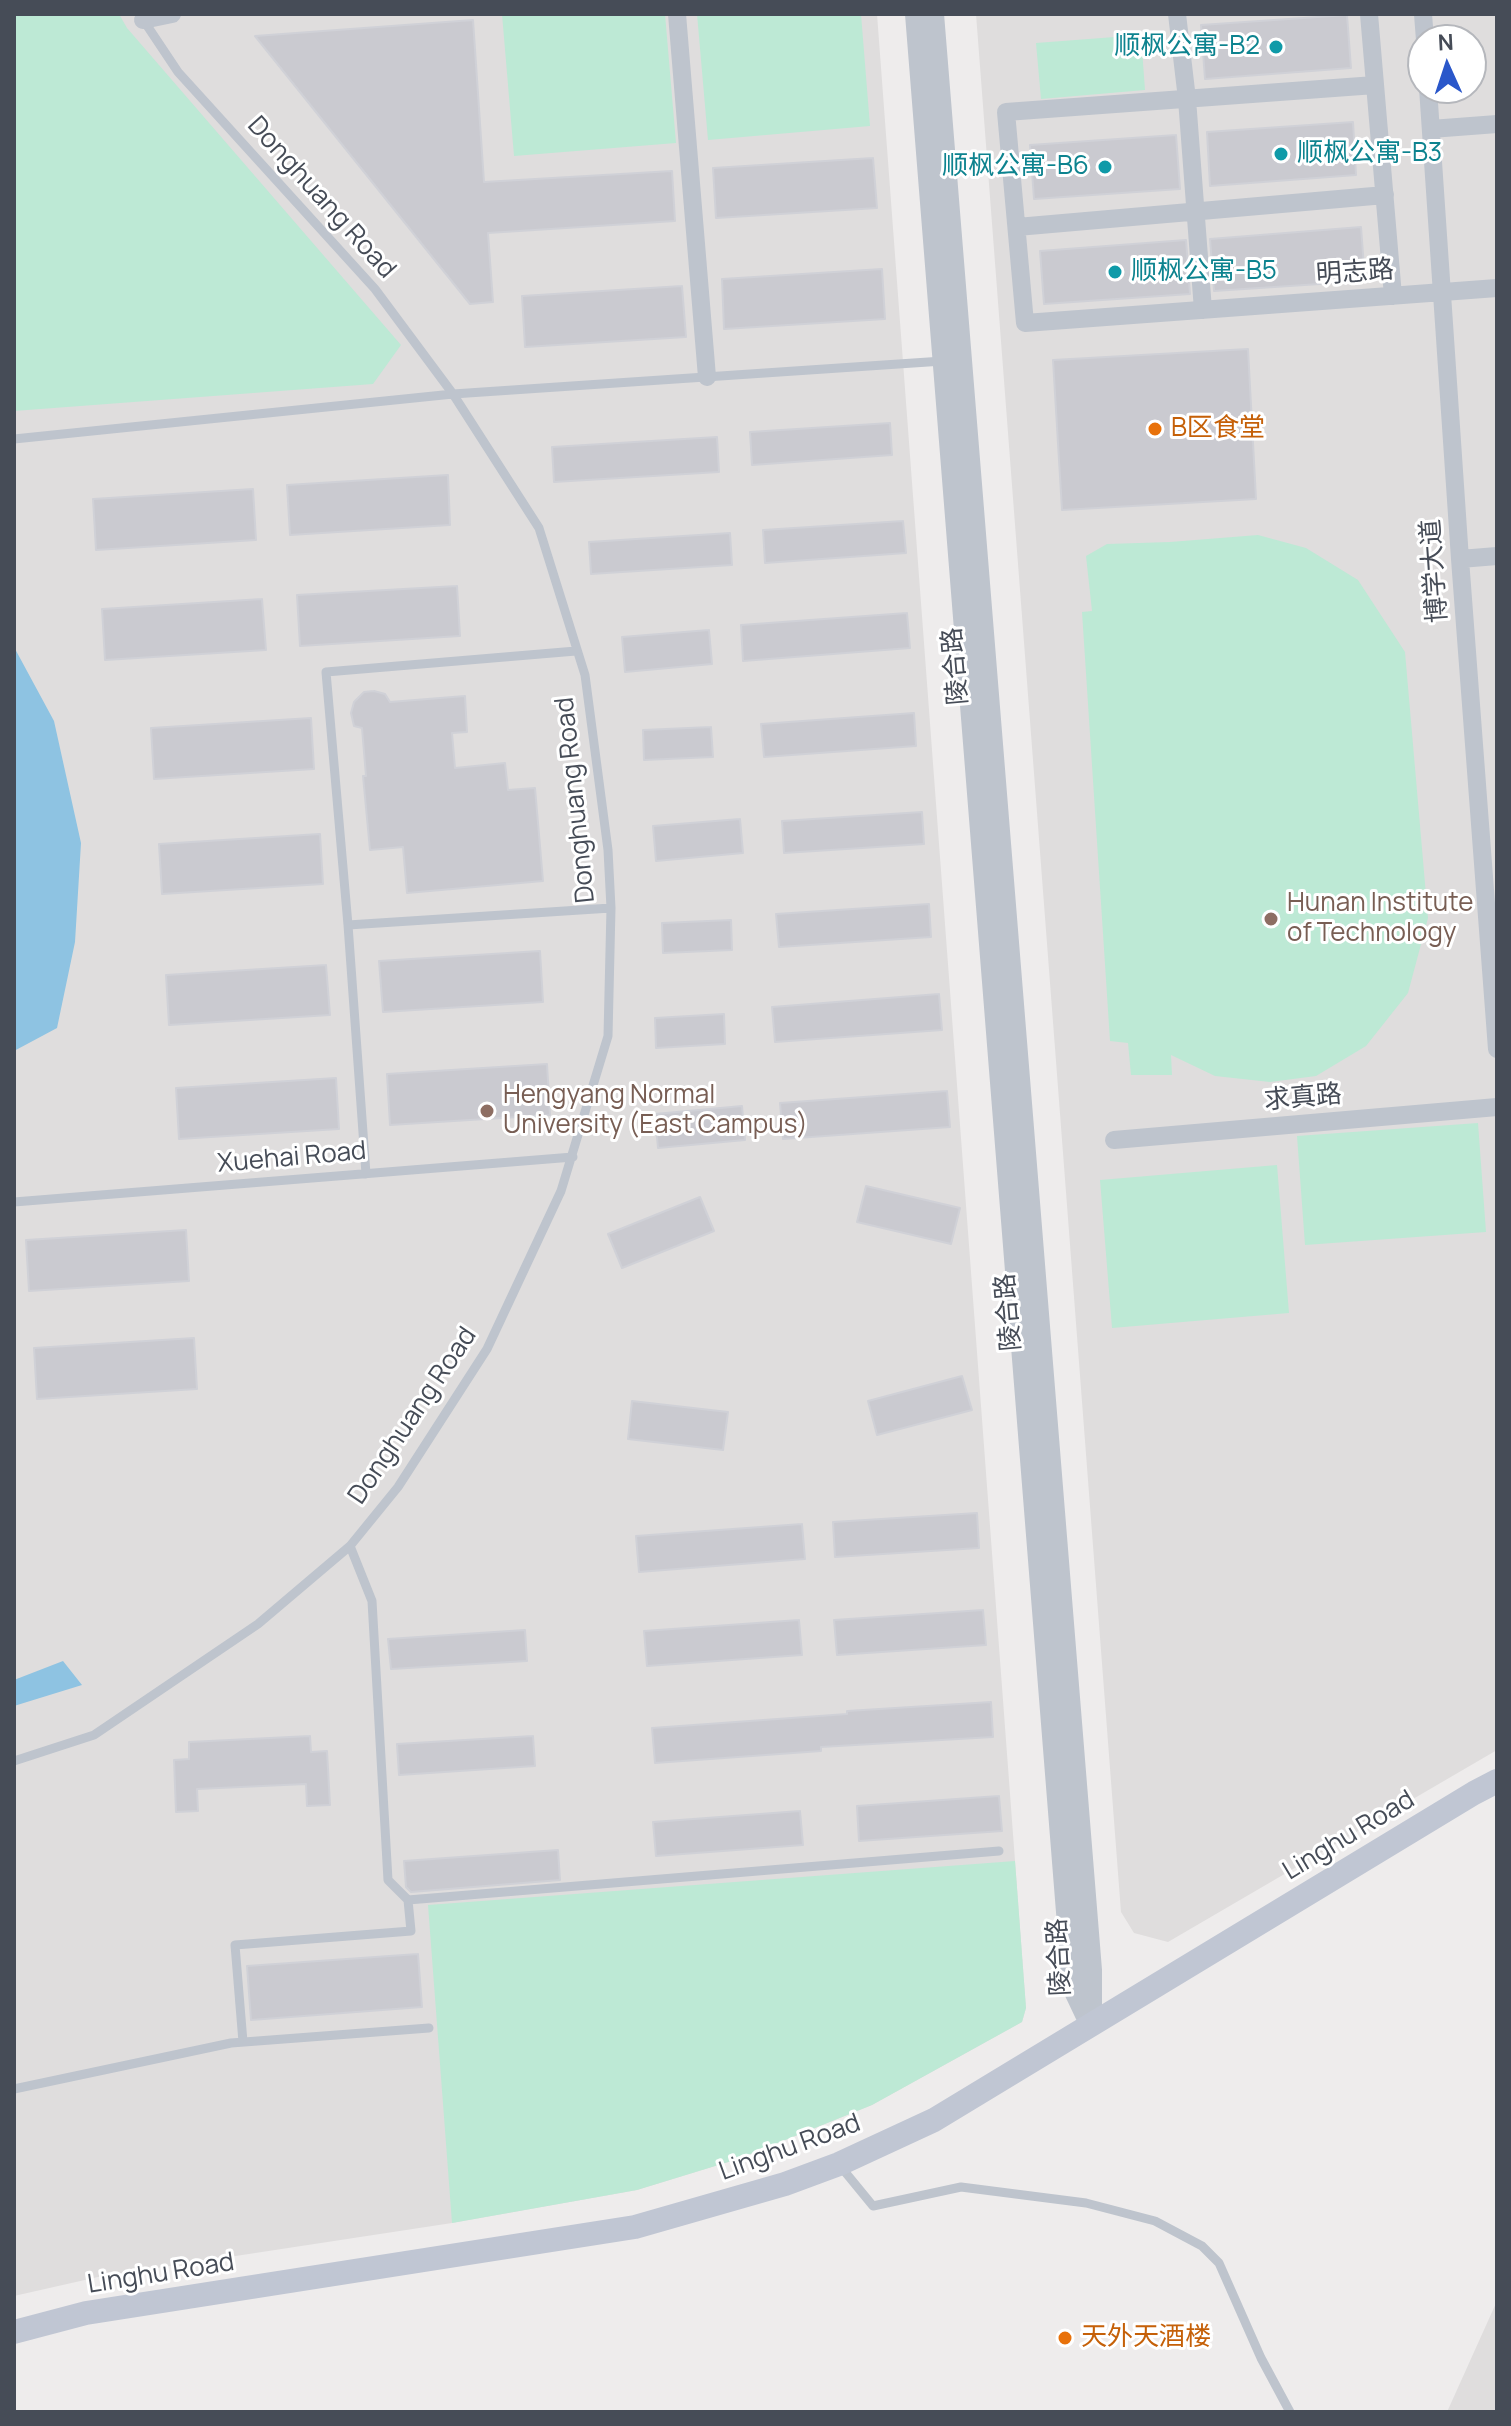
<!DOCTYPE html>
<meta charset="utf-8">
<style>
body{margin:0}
#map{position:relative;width:1511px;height:2426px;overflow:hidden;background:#eeecec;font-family:Manrope,sans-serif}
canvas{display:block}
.frame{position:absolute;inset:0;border:16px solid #464c57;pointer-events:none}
.north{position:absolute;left:1407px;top:24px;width:80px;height:80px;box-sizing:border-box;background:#fff;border:2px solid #b5b7bc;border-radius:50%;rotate:357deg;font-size:22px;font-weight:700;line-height:32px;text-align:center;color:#464c57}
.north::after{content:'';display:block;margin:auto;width:28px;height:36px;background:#2a57ca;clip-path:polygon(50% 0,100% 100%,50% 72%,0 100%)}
</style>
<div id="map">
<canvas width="1511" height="2426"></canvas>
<div class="frame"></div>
<div class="north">N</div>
</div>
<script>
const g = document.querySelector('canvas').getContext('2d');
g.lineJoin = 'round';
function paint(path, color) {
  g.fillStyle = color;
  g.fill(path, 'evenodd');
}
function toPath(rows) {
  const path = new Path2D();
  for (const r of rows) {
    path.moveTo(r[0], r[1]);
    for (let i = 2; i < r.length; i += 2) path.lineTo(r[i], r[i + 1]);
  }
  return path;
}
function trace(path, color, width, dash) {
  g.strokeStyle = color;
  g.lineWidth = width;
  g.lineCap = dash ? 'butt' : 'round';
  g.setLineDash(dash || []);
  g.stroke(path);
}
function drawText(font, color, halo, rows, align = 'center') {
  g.font = font + ' Manrope,"Noto Sans SC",sans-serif';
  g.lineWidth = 6;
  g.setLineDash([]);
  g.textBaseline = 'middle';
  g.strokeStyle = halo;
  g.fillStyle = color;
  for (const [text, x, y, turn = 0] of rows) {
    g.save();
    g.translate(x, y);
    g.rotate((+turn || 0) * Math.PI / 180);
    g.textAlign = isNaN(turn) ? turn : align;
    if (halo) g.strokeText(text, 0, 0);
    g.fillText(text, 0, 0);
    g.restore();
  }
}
const education = toPath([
 [14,14,877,14,1026,2008,1022,2022,872,2105,738,2159,637,2190,452,2223,98,2277,14,2296],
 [976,14,1497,14,1497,1750,1168,1942,1134,1933,1121,1912],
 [1423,40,1471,40,1471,88,1423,88],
 [1497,2301,1497,2412,1447,2412]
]);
const green = toPath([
 [14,14,119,14,127,28,401,345,373,384,14,411],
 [502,14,665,14,676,143,514,156],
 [697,14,861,14,870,126,708,140],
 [1141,35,1145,90,1041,99,1036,43],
 [1258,535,1306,548,1358,580,1405,652,1428,918,1408,993,1366,1046,1316,1076,1270,1082,1215,1076,1171,1055,1172,1075,1131,1075,1128,1043,1110,1041,1082,612,1092,611,1086,556,1107,544,1170,542],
 [1478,1123,1486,1232,1305,1245,1297,1136],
 [1277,1165,1289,1313,1112,1328,1100,1180],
 [1015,1861,1026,2008,1022,2022,872,2105,738,2159,637,2190,452,2223,428,1905]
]);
const water = toPath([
 [14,647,54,721,81,843,75,942,57,1028,14,1051],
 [63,1661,82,1685,14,1706,14,1680]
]);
const building = toPath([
 [1347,15,1351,68,1205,79,1201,25,1347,15],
 [473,20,484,182,672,171,675,221,488,233,493,302,470,304,255,36,473,20],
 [1353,122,1356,175,1210,186,1207,132,1353,122],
 [1176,135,1180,189,1034,199,1030,145,1176,135],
 [873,158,877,208,716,218,713,168,873,158],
 [1361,227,1365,281,1214,291,1210,239,1361,227],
 [1186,240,1190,294,1044,304,1040,251,1186,240],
 [882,269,885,319,724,329,722,279,882,269],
 [682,286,686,337,525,347,522,296,682,286],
 [1248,349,1256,499,1062,510,1053,360,1248,349],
 [890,423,892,455,752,465,750,432,890,423],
 [717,437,719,472,554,482,552,447,717,437],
 [448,475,450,525,290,535,287,485,448,475],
 [253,489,256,540,96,550,93,499,253,489],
 [903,521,906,553,765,563,763,530,903,521],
 [730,533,732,565,591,574,589,542,730,533],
 [457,586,460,636,300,646,297,595,457,586],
 [262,599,266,650,105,660,102,609,262,599],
 [907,613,910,648,743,661,741,625,907,613],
 [709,630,712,664,625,672,622,637,709,630],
 [374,691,385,694,390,702,465,696,467,732,452,733,455,768,505,763,508,790,535,788,543,881,407,893,403,847,370,850,363,776,366,776,362,728,354,726,351,713,354,702,364,692,374,691],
 [914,713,916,746,764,757,761,724,914,713],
 [311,718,314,769,154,779,151,728,311,718],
 [711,727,713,757,644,760,643,730,711,727],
 [922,812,924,844,784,853,782,821,922,812],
 [740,819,743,853,656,861,653,826,740,819],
 [320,834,323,884,162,894,159,844,320,834],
 [929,904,931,937,779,947,776,914,929,904],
 [731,920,732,950,663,953,662,923,731,920],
 [540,951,543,1002,383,1012,379,961,540,951],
 [326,965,330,1015,169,1025,166,975,326,965],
 [939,994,942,1030,775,1042,772,1007,939,994],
 [724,1014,725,1044,656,1048,655,1018,724,1014],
 [547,1064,550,1115,390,1125,387,1074,547,1064],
 [336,1078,339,1129,179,1139,176,1088,336,1078],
 [947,1091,950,1127,783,1139,780,1103,947,1091],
 [742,1106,745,1140,658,1148,655,1114,742,1106],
 [866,1186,960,1208,951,1244,857,1222,866,1186],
 [700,1197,714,1231,622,1268,608,1234,700,1197],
 [186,1230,189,1281,29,1291,26,1240,186,1230],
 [194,1338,197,1389,37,1399,34,1348,194,1338],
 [962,1376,972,1410,877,1435,868,1401,962,1376],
 [632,1401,728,1412,723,1450,628,1439,632,1401],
 [977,1513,979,1548,835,1557,833,1522,977,1513],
 [802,1524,805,1559,639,1572,636,1536,802,1524],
 [983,1610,986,1645,837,1655,834,1620,983,1610],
 [799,1620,802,1655,647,1666,644,1631,799,1620],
 [525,1630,527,1661,391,1669,388,1639,525,1630],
 [991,1702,993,1737,821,1747,821,1751,655,1763,652,1728,847,1714,847,1711,991,1702],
 [310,1736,311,1752,327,1751,330,1805,307,1806,306,1784,197,1789,198,1811,176,1812,174,1760,189,1759,189,1742,310,1736],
 [533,1736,535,1766,399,1775,397,1744,533,1736],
 [999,1796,1002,1831,859,1841,857,1806,999,1796],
 [800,1811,803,1845,656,1856,653,1822,800,1811],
 [558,1850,560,1880,411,1892,406,1887,404,1861,558,1850],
 [418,1954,422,2007,251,2020,247,1966,418,1954]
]);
const service = toPath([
 [14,439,453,394,943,361],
 [348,925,611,908],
 [366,1174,348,925,326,672,576,651],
 [14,1202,573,1157],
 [350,1546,372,1601,388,1880,408,1900],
 [14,1761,94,1735,258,1624,350,1546,398,1487,487,1349,561,1191,608,1036,611,908,608,850,585,675,539,528,453,394,375,289,178,72,144,21],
 [243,2042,235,1945,411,1931,408,1900,999,1851],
 [14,2089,231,2043,429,2028],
 [841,2167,873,2206,961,2187,1086,2203,1155,2221,1202,2246,1219,2263,1261,2358,1290,2412]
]);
const minor = toPath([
 [677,14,707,377],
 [1177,14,1187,99,1203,310],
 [1369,14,1393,296],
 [1423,14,1425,40],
 [143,20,172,14],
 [1375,85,1006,112,1025,323,1497,288],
 [1428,88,1460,559,1497,1049],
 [1431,129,1497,124],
 [1017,227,1385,195],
 [1460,559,1497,556],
 [1114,1140,1497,1107]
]);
const tertiary = toPath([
 [916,14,1073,1987,1091,2025],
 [933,14,1091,1970,1091,2016]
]);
const secondary = toPath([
 [14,2332,86,2313,635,2227,785,2184,839,2164,934,2120,1474,1793,1497,1781]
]);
const markers = [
 [1276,47,8,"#0f9aa8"],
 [1281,154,8,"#0f9aa8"],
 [1105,167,8,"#0f9aa8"],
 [1115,272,8,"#0f9aa8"],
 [1155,429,8,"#e8710a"],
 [1271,919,8,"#8d6e63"],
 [487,1111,8,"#8d6e63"],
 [1065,2338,8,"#e8710a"]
];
const cultureNames = [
 ["顺枫公寓-B2",1260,47],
 ["顺枫公寓-B3",1297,154,"left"],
 ["顺枫公寓-B6",1089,167],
 ["顺枫公寓-B5",1131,272,"left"]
];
const streetNames = [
 ["Donghuang Road",321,198,48],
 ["明志路",1355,273,-4],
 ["博学大道",1435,571,-94],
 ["陵合路",956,666,-95],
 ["Donghuang Road",576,800,-96],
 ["求真路",1303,1098,-5],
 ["Xuehai Road",292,1158,-5],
 ["陵合路",1009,1312,-95],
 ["Donghuang Road",413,1416,-56],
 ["Linghu Road",1349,1836,-31],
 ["陵合路",1060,1957,-93],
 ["Linghu Road",790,2148,-20],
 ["Linghu Road",161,2274,-9]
];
const foodNames = [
 ["B区食堂",1171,429],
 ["天外天酒楼",1081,2338]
];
const educationNames = [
 ["Hunan Institute",1287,904],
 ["of Technology",1287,934],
 ["Hengyang Normal",503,1096],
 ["University (East Campus)",503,1126]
];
paint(education, '#dfdddd');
paint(green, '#bde9d5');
paint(water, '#8ec3e2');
paint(building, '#cacad0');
trace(building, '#d0d1d7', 2);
trace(service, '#bec4cd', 9);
trace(minor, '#bec4cd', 18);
trace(tertiary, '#bec4cd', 22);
trace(secondary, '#c0c6d3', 24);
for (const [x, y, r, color] of markers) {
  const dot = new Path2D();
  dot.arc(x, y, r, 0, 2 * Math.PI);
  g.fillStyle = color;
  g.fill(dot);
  trace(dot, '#fff', 3);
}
drawText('26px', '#0d838f', '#fff', cultureNames, 'right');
drawText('26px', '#464c57', '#fff', streetNames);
drawText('26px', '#c56008', '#fff', foodNames, 'left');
drawText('26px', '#785e54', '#fff', educationNames, 'left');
</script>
